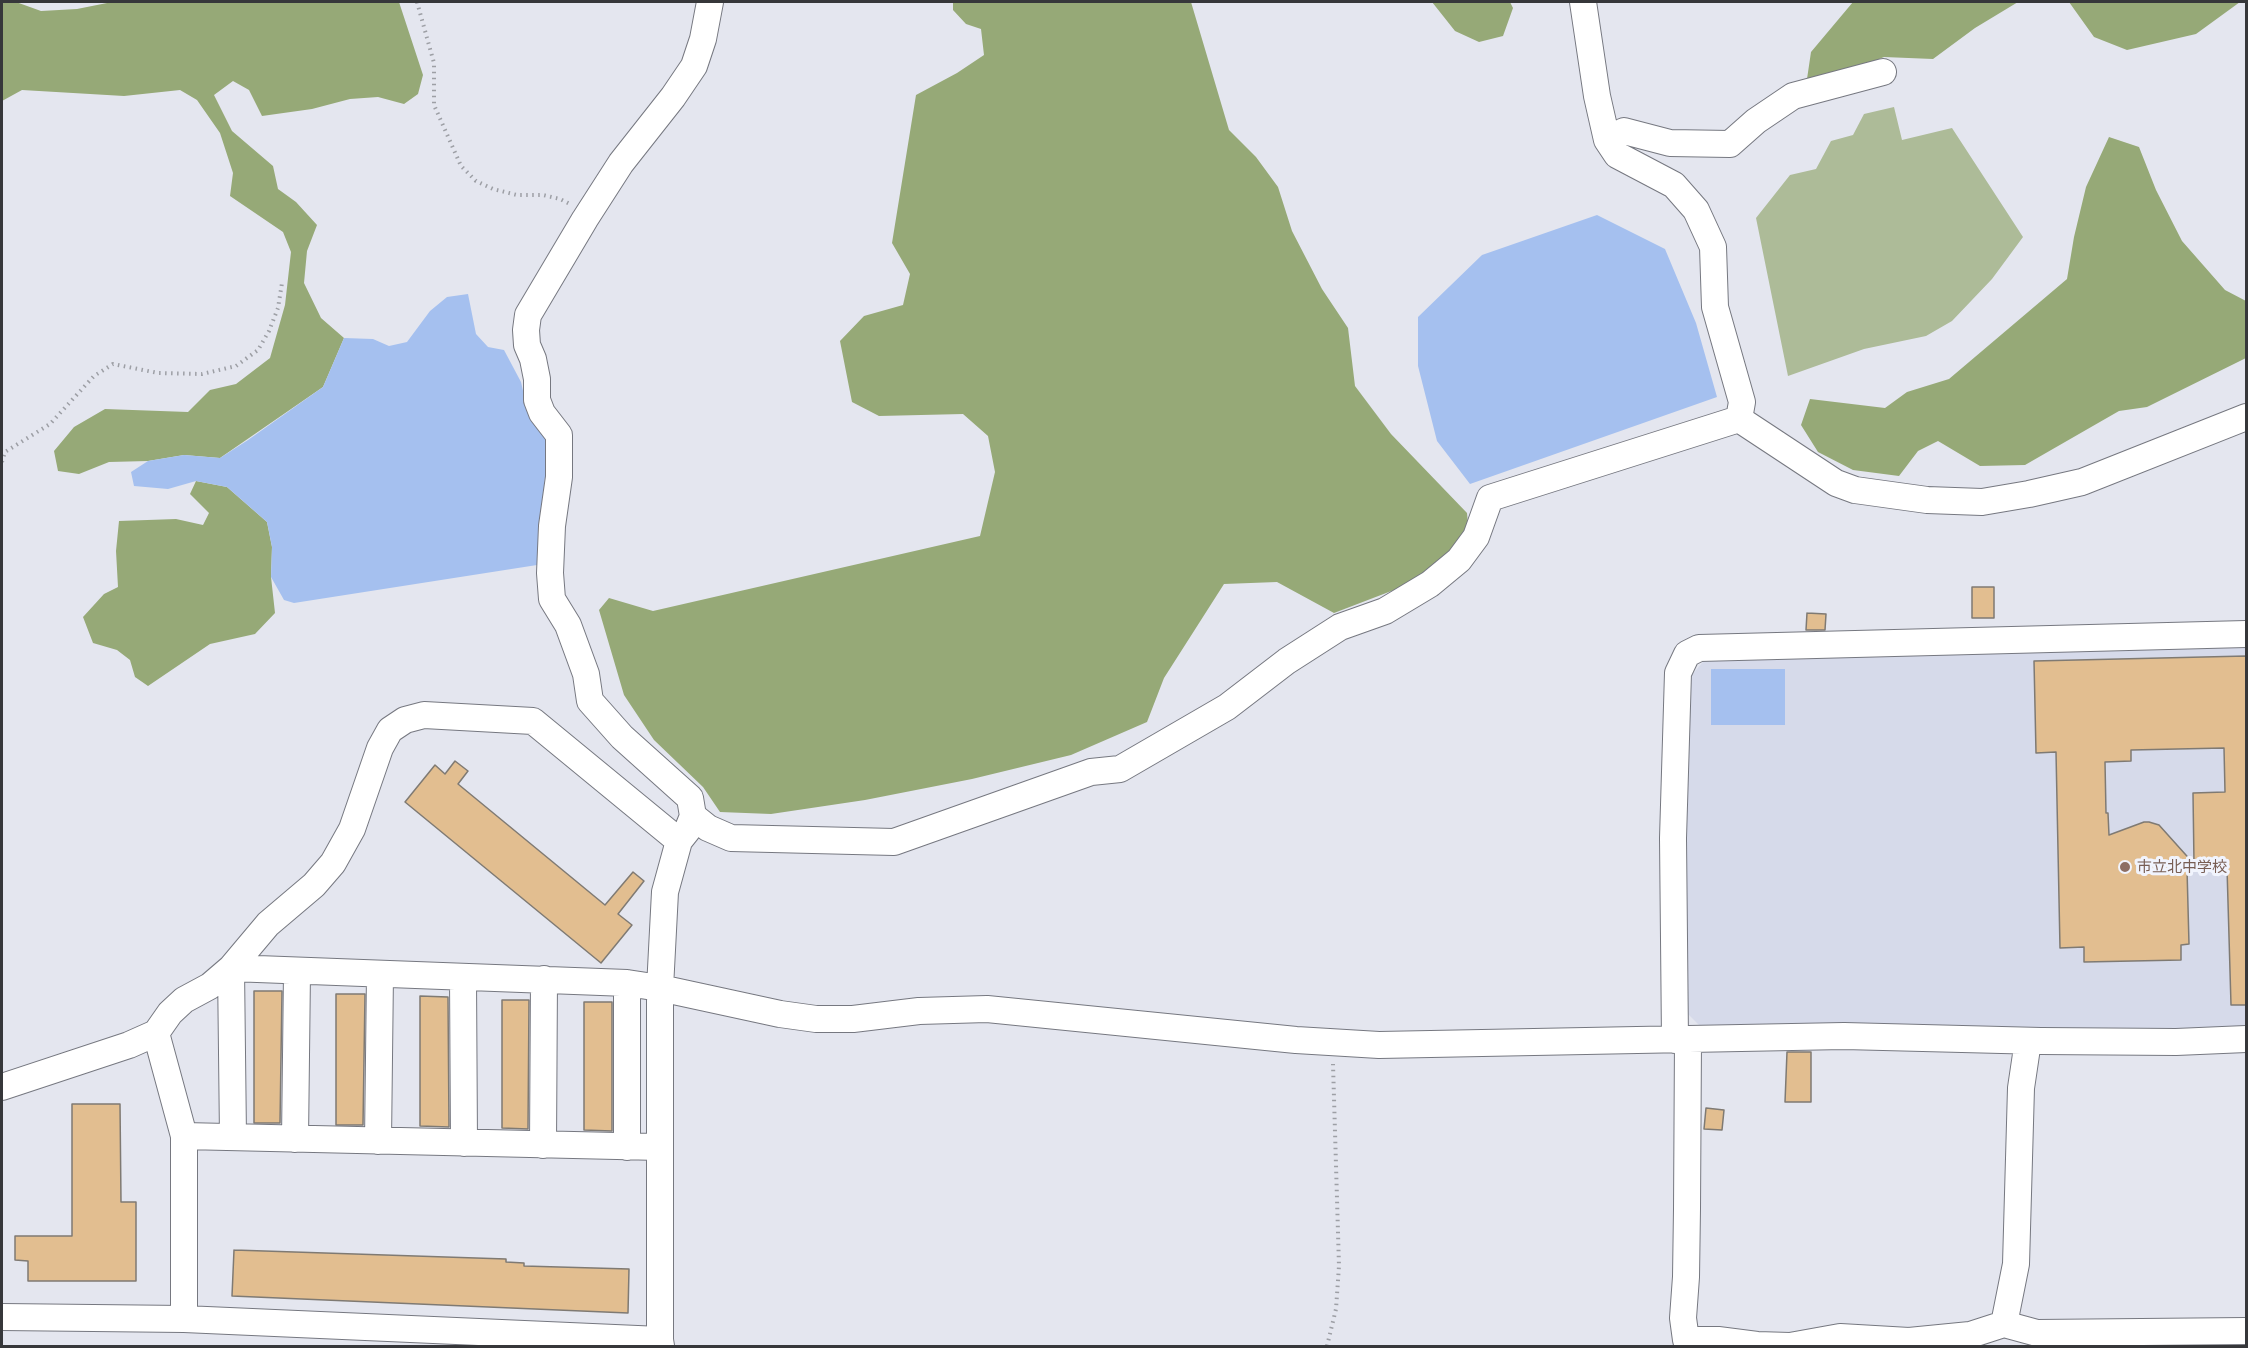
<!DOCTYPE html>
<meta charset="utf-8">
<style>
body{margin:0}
#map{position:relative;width:2248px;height:1348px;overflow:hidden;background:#e4e6ef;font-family:Ubuntu,sans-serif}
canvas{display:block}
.frame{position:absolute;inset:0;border:3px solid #36373a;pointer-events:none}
</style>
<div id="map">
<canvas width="2248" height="1348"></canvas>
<div class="frame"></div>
</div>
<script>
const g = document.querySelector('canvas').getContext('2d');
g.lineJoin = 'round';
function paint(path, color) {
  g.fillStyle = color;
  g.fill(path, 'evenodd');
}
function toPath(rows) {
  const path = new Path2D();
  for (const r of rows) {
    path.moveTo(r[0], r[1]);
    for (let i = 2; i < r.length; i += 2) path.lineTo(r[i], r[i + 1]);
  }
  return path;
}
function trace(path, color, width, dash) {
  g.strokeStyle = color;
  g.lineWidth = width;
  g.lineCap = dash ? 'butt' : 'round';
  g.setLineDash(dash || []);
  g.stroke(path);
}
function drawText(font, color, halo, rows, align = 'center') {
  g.font = font + ' Ubuntu,"Noto Sans JP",sans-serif';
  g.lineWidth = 6;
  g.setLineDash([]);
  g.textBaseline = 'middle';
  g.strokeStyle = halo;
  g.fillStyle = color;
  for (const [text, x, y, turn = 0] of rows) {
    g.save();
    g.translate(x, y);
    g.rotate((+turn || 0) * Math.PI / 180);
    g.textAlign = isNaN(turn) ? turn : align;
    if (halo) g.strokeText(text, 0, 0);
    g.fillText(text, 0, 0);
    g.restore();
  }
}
const built = toPath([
 [2246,641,2246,1029,1701,1027,1687,1013,1680,812,1692,675,1712,651]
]);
const green = toPath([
 [1894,107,1902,140,1952,128,2023,237,1992,279,1952,321,1926,336,1864,349,1788,376,1756,218,1790,175,1816,169,1831,141,1853,135,1864,114]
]);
const forest = toPath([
 [2,2,16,2,41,11,77,9,112,2,399,2,423,75,418,94,404,104,378,97,350,99,312,109,262,116,249,90,233,81,214,95,232,131,273,166,278,189,296,202,317,225,307,251,304,283,321,318,344,338,323,387,220,458,184,455,148,461,109,462,79,474,58,471,54,451,74,427,105,409,188,412,210,390,236,384,270,358,285,305,291,252,283,232,230,196,233,173,220,133,197,100,180,90,124,96,22,90,2,101],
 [953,2,1191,2,1229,130,1256,157,1278,187,1292,231,1322,289,1348,328,1355,386,1391,434,1467,513,1469,535,1452,562,1407,585,1334,613,1277,582,1224,584,1164,678,1147,722,1071,755,972,779,865,800,771,814,720,812,703,787,654,740,624,695,599,610,609,598,653,611,980,536,995,472,988,436,963,414,879,416,852,402,840,341,864,316,903,305,910,274,892,243,916,95,957,73,984,55,981,29,966,24,953,10],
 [1432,2,1510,2,1513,8,1503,36,1479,42,1455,31],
 [1853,2,2018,2,1975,28,1933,59,1884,57,1828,80,1807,79,1811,52],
 [2069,2,2240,2,2196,34,2127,50,2094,37],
 [2109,137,2139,147,2156,190,2182,241,2225,290,2246,301,2246,358,2147,407,2119,411,2025,465,1980,466,1938,441,1918,451,1899,476,1853,470,1818,452,1801,425,1810,399,1885,408,1907,392,1949,379,2067,279,2074,237,2086,187],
 [196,481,227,487,267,522,272,547,271,577,275,613,255,634,210,644,148,686,135,677,130,660,117,650,93,643,83,617,104,594,118,587,116,551,119,521,176,519,203,525,209,513,190,494]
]);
const water = toPath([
 [1597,215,1665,249,1696,323,1717,397,1470,484,1437,441,1418,366,1418,317,1482,255],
 [468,294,476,334,488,347,504,350,521,382,528,413,546,439,546,466,537,565,294,603,284,600,271,577,272,547,267,522,227,487,196,481,168,489,134,486,131,472,148,461,184,455,220,458,248,440,323,387,344,338,373,339,389,346,407,342,430,311,447,297],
 [1711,669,1785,669,1785,725,1711,725]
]);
const building = toPath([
 [1972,587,1994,587,1994,618,1972,618,1972,587],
 [1807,613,1826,614,1825,630,1806,630,1807,613],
 [2246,656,2247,1005,2231,1005,2227,868,2187,869,2189,944,2181,945,2181,960,2084,962,2084,947,2060,948,2056,752,2036,753,2034,661,2246,656],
 [2224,748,2225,792,2193,793,2194,864,2159,825,2149,822,2144,822,2109,835,2108,813,2106,813,2105,762,2131,761,2131,750,2224,748],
 [455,761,468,771,458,784,605,905,633,872,644,881,618,914,632,925,601,963,405,802,435,765,445,774,455,761],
 [254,991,282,991,280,1123,254,1123,254,991],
 [336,994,365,994,363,1125,336,1125,336,994],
 [420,996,448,997,449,1127,420,1126,420,996],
 [502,1000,529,1000,528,1129,502,1128,502,1000],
 [584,1002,612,1002,612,1131,584,1130,584,1002],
 [1787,1052,1811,1052,1811,1102,1785,1102,1787,1052],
 [72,1104,120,1104,121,1202,136,1202,136,1281,28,1281,28,1261,15,1260,15,1236,72,1236,72,1104],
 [1706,1108,1724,1110,1722,1130,1704,1129,1706,1108],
 [234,1250,506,1259,506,1262,524,1263,524,1266,629,1269,628,1313,232,1296,234,1250]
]);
const path = toPath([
 [417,2,434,63,434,105,461,166,476,181,493,189,517,195,543,195,560,199,570,204],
 [2,462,5,452,50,424,94,376,113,364,158,373,202,374,236,366,258,350,269,331,278,308,282,283],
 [1327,1346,1336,1309,1339,1266,1333,1064]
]);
const street = toPath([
 [1583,2,1597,96,1607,140,1617,155,1674,185,1696,210,1713,247,1715,307,1742,402,1739,419],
 [1607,140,1624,131,1670,143,1730,144,1756,121,1793,96,1883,72],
 [693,816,708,828,731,838,894,842,1091,772,1120,769,1227,707,1287,661,1340,627,1385,611,1430,584,1459,560,1476,537,1490,498,1739,419,1836,483,1855,490,1927,500,1982,502,2029,494,2082,482,2246,417],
 [231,968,627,983,660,988,780,1014,816,1019,853,1019,919,1011,987,1009,1296,1040,1379,1045,1844,1036,2041,1041,2176,1042,2246,1039],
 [231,968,233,1137],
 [463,978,464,1143],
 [627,983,627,1147],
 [156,1033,184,1136],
 [1675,1040,1673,838,1678,673,1687,654,1699,648,2246,634],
 [1688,1040,1687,1209,1686,1277,1683,1318,1686,1340,1718,1340,1757,1345,1790,1346,1840,1337,1909,1341,1970,1335,2004,1324,2037,1333,2246,1331],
 [2,1087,129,1045,156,1033,170,1013,184,1000,210,986,231,968,268,924,314,885,333,863,352,829,380,748,390,730,405,720,424,715,533,721,679,841],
 [295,1139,297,972],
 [378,1141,380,974],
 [543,1145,544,979],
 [2,1317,184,1319,660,1340],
 [184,1319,184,1136,660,1147],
 [2004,1324,2016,1264,2021,1088,2028,1041],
 [661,1346,660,1340,660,988,665,892,679,841,687,831,693,816,690,798,622,737,590,701,586,674,568,625,552,599,550,573,552,526,559,477,559,435,542,413,537,400,537,379,533,359,527,345,526,330,528,315,585,219,621,163,673,97,694,66,703,39,710,2]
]);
const markers = [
 [2125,867,6,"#8d6e63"]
];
const educationNames = [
 ["市立北中学校",2137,867]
];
paint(built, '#d6daea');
paint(green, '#adbb98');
paint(forest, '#96a977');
paint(water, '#a5c0ef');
paint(building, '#e2be90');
trace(building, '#7f7a73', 1.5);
trace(street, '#767880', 28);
trace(path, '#9d9fa5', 4, [1.5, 4.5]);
trace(street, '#fff', 26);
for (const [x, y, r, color] of markers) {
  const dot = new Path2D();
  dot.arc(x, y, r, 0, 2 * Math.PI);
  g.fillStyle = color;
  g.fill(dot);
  trace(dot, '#f1f4fd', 2);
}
drawText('15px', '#785e54', '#f1f4fd', educationNames, 'left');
</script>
